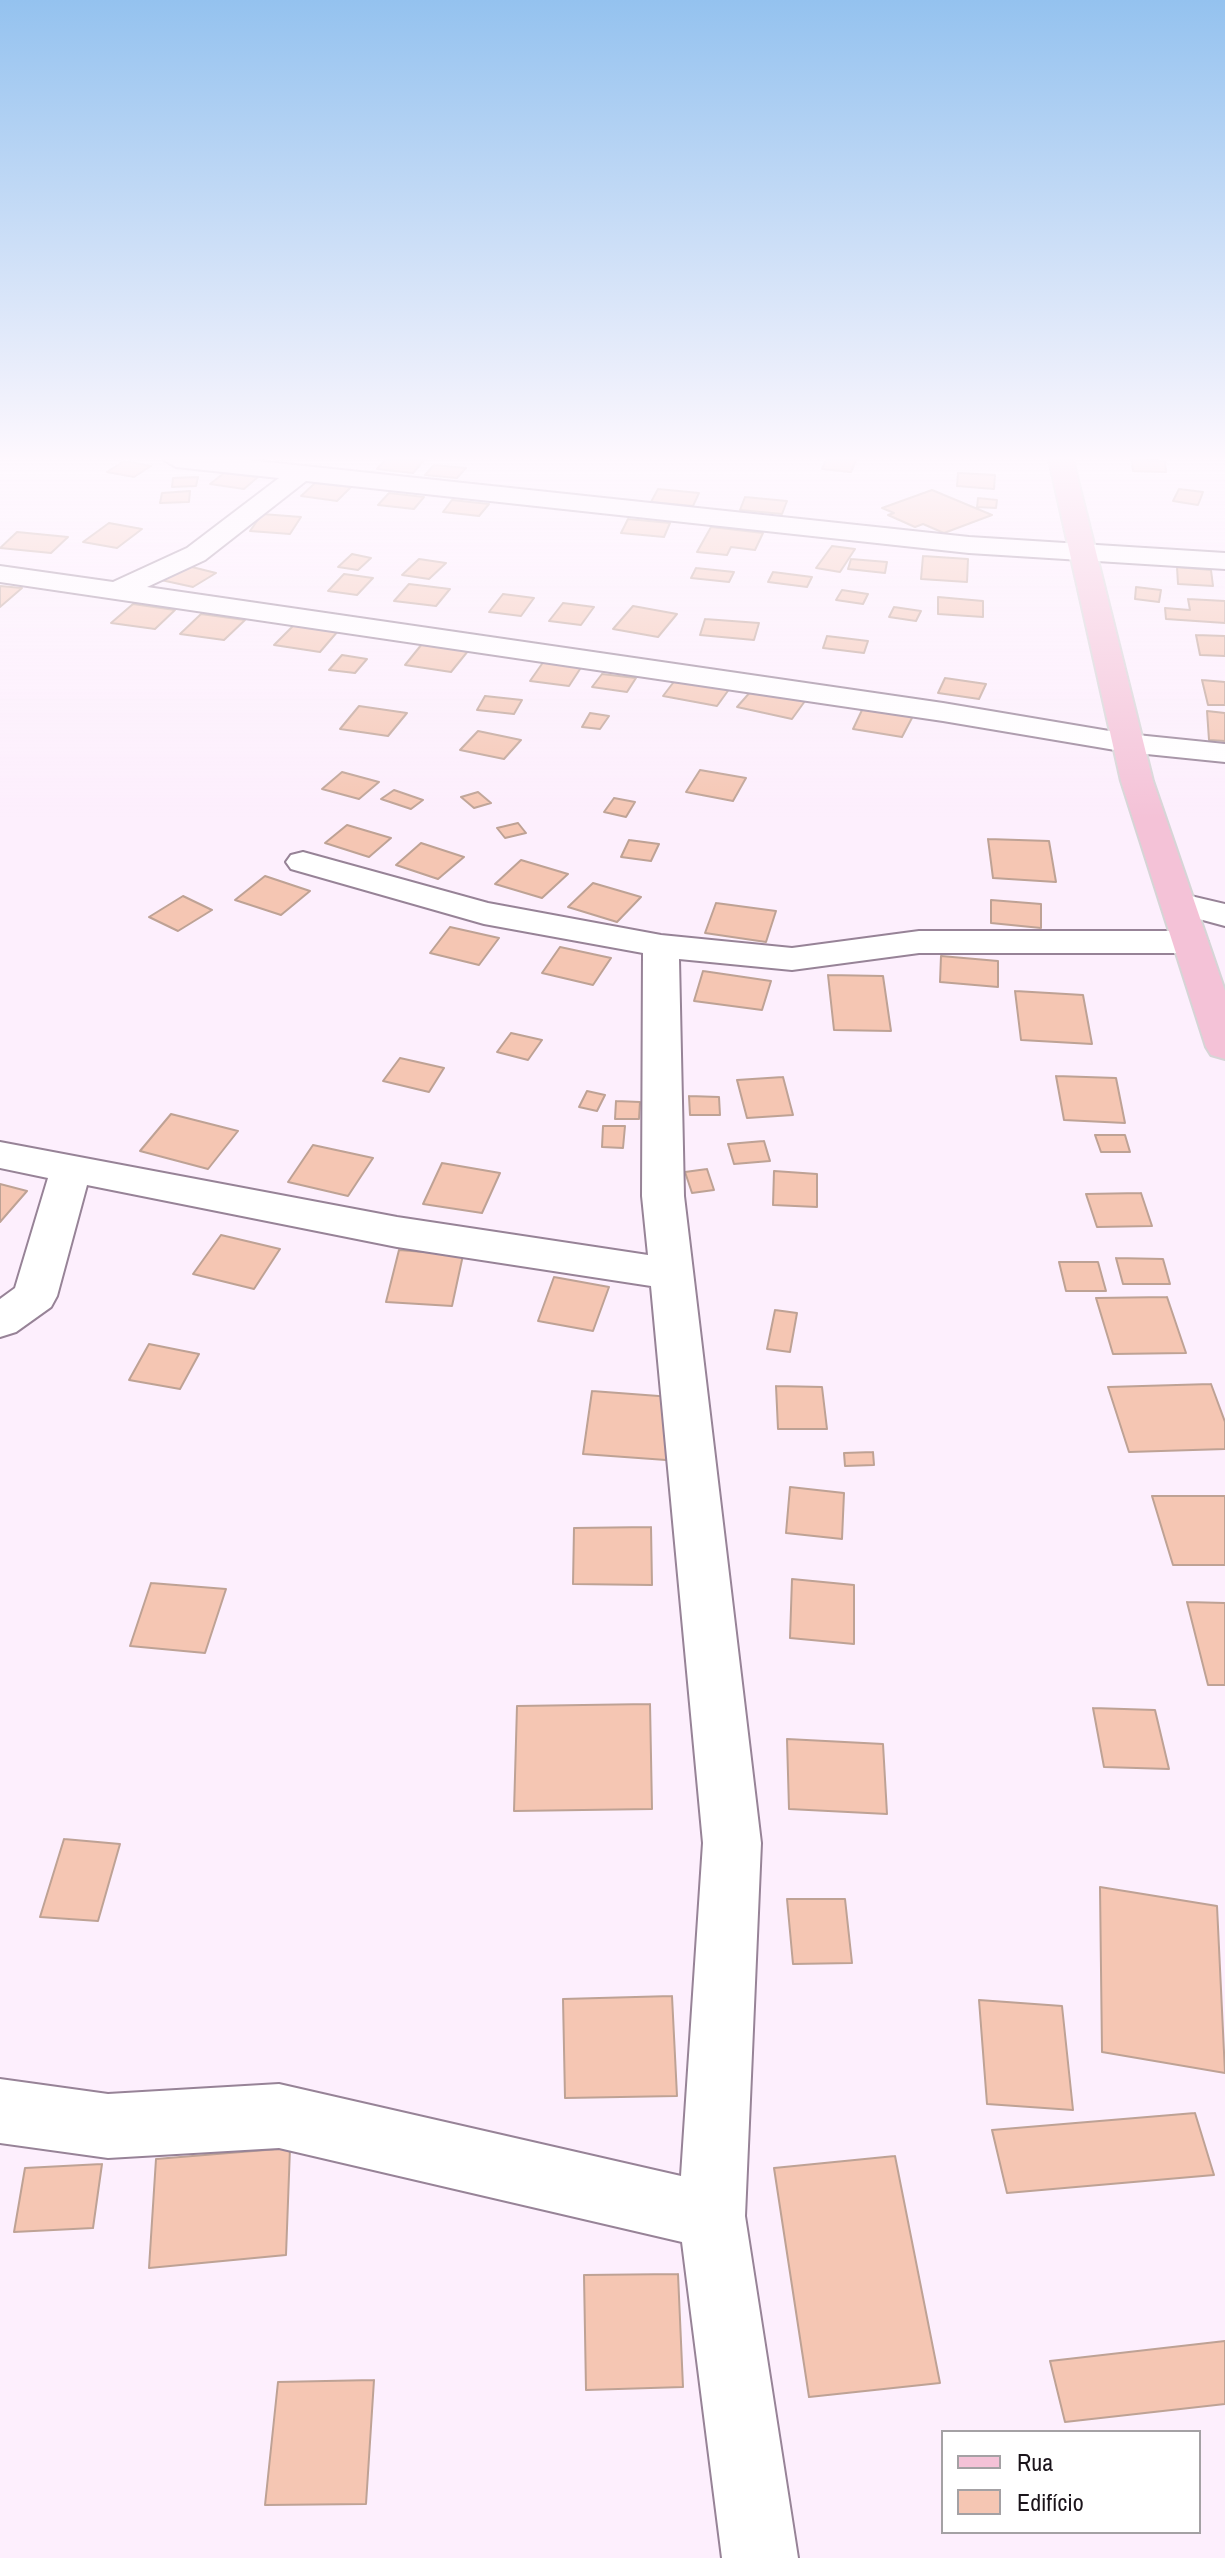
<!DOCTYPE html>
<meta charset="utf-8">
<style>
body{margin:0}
#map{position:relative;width:1225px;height:2558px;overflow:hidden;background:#fdeffd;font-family:"Archivo Narrow",sans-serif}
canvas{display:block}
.legend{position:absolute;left:941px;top:2430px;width:260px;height:104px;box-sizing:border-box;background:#fff;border:2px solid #a4a1a4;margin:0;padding:10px 14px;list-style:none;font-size:24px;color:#1b141b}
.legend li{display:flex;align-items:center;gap:16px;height:40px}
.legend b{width:40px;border:2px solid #a4a1a4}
</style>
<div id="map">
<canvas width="1225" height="2558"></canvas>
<ul class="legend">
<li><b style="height:10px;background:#f4c2d7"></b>Rua</li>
<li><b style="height:22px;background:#f5c6b3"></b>Edifício</li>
</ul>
</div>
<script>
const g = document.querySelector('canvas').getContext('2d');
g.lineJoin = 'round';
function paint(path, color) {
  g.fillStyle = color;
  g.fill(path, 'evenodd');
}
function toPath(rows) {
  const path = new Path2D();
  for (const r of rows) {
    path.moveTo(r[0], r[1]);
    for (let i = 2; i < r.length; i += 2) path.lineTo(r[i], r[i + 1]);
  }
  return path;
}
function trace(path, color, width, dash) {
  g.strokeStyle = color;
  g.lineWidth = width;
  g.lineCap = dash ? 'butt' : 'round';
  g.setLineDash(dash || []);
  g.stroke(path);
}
const building = toPath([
 [385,460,424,460,413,473,377,469,385,460],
 [826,460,856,460,851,472,822,469,826,460],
 [1132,460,1165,461,1166,472,1133,471,1132,460],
 [124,461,151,466,134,477,107,472,124,461],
 [434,465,466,468,457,478,425,475,434,465],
 [224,473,258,477,244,489,210,484,224,473],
 [958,473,995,475,994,489,957,486,958,473],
 [198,477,196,486,172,487,173,478,198,477],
 [315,483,351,487,337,501,301,496,315,483],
 [658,489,699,493,693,506,651,502,658,489],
 [1179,489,1203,492,1198,505,1173,501,1179,489],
 [932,490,992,515,944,533,923,524,915,527,888,515,894,513,882,508,932,490],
 [190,491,189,502,160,503,162,493,190,491],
 [389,493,424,497,414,509,378,505,389,493],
 [745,497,787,501,782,514,740,510,745,497],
 [978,498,997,500,996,508,977,507,978,498],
 [452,500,489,504,479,516,443,512,452,500],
 [262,514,301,517,290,534,250,531,262,514],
 [628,519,670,523,664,537,621,533,628,519],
 [109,523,142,529,117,548,83,542,109,523],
 [711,527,763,533,755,550,731,547,727,555,697,552,711,527],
 [17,532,68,537,51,553,0,548,17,532],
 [832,546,855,549,840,572,816,568,832,546],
 [352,554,371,558,358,570,338,567,352,554],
 [923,556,968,559,967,582,921,579,923,556],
 [419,559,446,563,429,579,402,575,419,559],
 [851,559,887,562,885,573,848,569,851,559],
 [184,565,216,573,193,587,161,580,184,565],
 [1177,567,1211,570,1213,586,1178,584,1177,567],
 [696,568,734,572,729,582,691,578,696,568],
 [773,572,812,577,807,587,768,582,773,572],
 [344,574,373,578,357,595,328,591,344,574],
 [409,584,450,589,436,606,394,601,409,584],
 [0,586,22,588,0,607,0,586],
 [1136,587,1161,590,1159,602,1135,599,1136,587],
 [842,590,868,594,863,604,836,600,842,590],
 [503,594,534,598,521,616,489,612,503,594],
 [938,597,983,601,983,617,938,614,938,597],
 [1188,599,1225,601,1225,623,1166,619,1165,608,1190,610,1188,599],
 [563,603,594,607,581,625,549,621,563,603],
 [133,604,175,610,155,629,111,623,133,604],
 [633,606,677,614,658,637,613,629,633,606],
 [894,607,921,611,916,621,889,617,894,607],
 [201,614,245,620,224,640,180,634,201,614],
 [705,619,759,623,754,640,700,635,705,619],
 [294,625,338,631,320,652,274,645,294,625],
 [1196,635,1225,636,1225,656,1200,655,1196,635],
 [827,636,868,641,864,653,823,648,827,636],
 [422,644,468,651,451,672,405,665,422,644],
 [342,655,367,659,355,673,329,670,342,655],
 [544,661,582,666,569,686,530,681,544,661],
 [602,674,636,678,627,692,592,687,602,674],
 [945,678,986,684,979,699,938,693,945,678],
 [676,679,730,688,717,706,663,696,676,679],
 [1202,680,1225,682,1225,705,1208,705,1202,680],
 [752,690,805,701,792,719,737,707,752,690],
 [485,696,522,700,514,714,477,710,485,696],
 [359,706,407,713,388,736,340,729,359,706],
 [863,708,913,716,902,737,853,729,863,708],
 [1207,711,1225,713,1225,741,1209,740,1207,711],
 [590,713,609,716,600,729,582,727,590,713],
 [478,731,521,740,504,759,460,750,478,731],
 [700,770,746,778,733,801,686,792,700,770],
 [342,772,379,782,359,799,322,789,342,772],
 [394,790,423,800,411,809,381,799,394,790],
 [478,792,491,803,474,808,461,797,478,792],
 [614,798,635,802,626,817,604,812,614,798],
 [518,823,526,833,505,838,497,828,518,823],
 [347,825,391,838,369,857,325,843,347,825],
 [988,839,1049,841,1056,882,993,878,988,839],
 [629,840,659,844,651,861,621,857,629,840],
 [421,843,464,857,438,879,396,865,421,843],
 [521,860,568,874,542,898,495,884,521,860],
 [265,876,310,891,281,915,235,900,265,876],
 [593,883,641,897,617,922,568,907,593,883],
 [183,896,212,910,178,931,149,917,183,896],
 [991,900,1041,904,1041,928,991,923,991,900],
 [716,903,776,911,766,942,705,933,716,903],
 [450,927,499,938,479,965,430,953,450,927],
 [560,947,611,958,593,985,542,973,560,947],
 [941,956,998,961,998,987,940,982,941,956],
 [703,971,771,981,762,1010,694,1001,703,971],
 [828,975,883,976,891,1031,834,1030,828,975],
 [1015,991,1083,995,1092,1044,1021,1040,1015,991],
 [511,1033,542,1040,528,1060,497,1052,511,1033],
 [400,1058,444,1068,429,1092,383,1081,400,1058],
 [1056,1076,1116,1078,1125,1123,1064,1120,1056,1076],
 [783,1077,793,1115,747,1118,737,1080,783,1077],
 [587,1091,605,1095,597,1111,579,1107,587,1091],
 [689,1096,719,1097,720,1115,690,1115,689,1096],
 [616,1101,640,1102,639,1119,615,1119,616,1101],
 [171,1114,238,1131,208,1169,140,1151,171,1114],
 [603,1126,625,1126,623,1148,602,1147,603,1126],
 [1095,1135,1125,1135,1130,1152,1101,1152,1095,1135],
 [764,1141,770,1161,734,1164,728,1144,764,1141],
 [313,1145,373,1158,348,1196,288,1182,313,1145],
 [442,1163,500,1173,482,1213,423,1204,442,1163],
 [707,1169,714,1190,692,1193,685,1172,707,1169],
 [774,1171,817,1174,817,1207,773,1205,774,1171],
 [0,1184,27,1191,0,1222,0,1184],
 [1141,1193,1152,1226,1097,1227,1086,1194,1141,1193],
 [221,1235,280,1249,254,1289,193,1274,221,1235],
 [399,1250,463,1255,452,1306,386,1302,399,1250],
 [1116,1258,1163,1259,1170,1284,1123,1284,1116,1258],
 [1059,1262,1098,1262,1106,1291,1066,1291,1059,1262],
 [554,1277,609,1287,593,1331,538,1321,554,1277],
 [1167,1297,1186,1353,1113,1354,1096,1298,1167,1297],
 [775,1310,797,1313,790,1352,767,1349,775,1310],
 [149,1344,199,1354,180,1389,129,1380,149,1344],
 [1211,1384,1225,1422,1225,1449,1129,1452,1108,1387,1211,1384],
 [776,1386,822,1387,827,1429,778,1429,776,1386],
 [592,1391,672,1397,666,1460,583,1454,592,1391],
 [873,1452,874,1465,845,1466,844,1453,873,1452],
 [790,1487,844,1493,842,1539,786,1533,790,1487],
 [1152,1496,1225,1496,1225,1565,1173,1565,1152,1496],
 [651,1527,652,1585,573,1584,574,1528,651,1527],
 [792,1579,854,1585,854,1644,790,1638,792,1579],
 [151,1583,226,1589,205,1653,130,1646,151,1583],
 [1187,1602,1225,1603,1225,1685,1208,1685,1187,1602],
 [650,1704,652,1809,514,1811,517,1706,650,1704],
 [1093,1708,1155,1710,1169,1769,1104,1767,1093,1708],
 [787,1739,883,1744,887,1814,789,1809,787,1739],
 [64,1839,120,1844,98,1921,40,1917,64,1839],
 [1100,1887,1217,1906,1225,2073,1102,2052,1100,1887],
 [787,1899,845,1899,852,1963,793,1964,787,1899],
 [672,1996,677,2096,565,2098,563,1999,672,1996],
 [979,2000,1062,2006,1073,2110,987,2104,979,2000],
 [1195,2113,1214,2175,1007,2193,992,2130,1195,2113],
 [290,2148,286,2255,149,2268,156,2159,290,2148],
 [895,2156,940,2383,809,2397,774,2168,895,2156],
 [102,2164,93,2228,14,2232,25,2168,102,2164],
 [678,2274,683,2387,586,2390,584,2275,678,2274],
 [1225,2341,1225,2404,1065,2422,1050,2361,1225,2341],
 [374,2380,366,2504,265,2505,278,2382,374,2380]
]);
const minor = toPath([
 [164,460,248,460,969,537,1225,553,1225,569,969,553,306,481,205,560,147,587,943,703,1127,734,1225,744,1225,762,1127,752,943,721,0,582,0,566,113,582,187,548,279,478,176,467,164,460],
 [303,852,488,903,661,935,792,948,919,931,1190,931,1203,934,1208,942,1203,950,1190,953,919,953,792,970,679,959,684,1196,761,1843,745,2216,798,2558,722,2558,682,2242,279,2148,108,2158,0,2143,0,2079,108,2094,279,2084,681,2176,703,1843,651,1286,397,1247,87,1185,57,1296,51,1307,16,1332,0,1337,0,1299,15,1288,48,1178,0,1168,0,1142,397,1217,648,1255,642,1196,643,953,484,924,291,869,286,862,291,855,303,852],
 [1178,893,1225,904,1225,926,1166,910,1161,903,1166,896,1178,893]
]);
const major = toPath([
 [1049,460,1073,460,1153,781,1225,991,1225,1059,1211,1055,1206,1047,1121,781,1049,460]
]);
paint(building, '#f5c6b3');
trace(building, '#bea295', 2);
trace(minor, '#978397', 4);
trace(major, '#d6d5d6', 4);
paint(minor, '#fff');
paint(major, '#f4c2d7');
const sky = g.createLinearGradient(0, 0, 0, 819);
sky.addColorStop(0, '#94c2ef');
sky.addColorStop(0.56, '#fef8fe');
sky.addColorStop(1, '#fef8fe00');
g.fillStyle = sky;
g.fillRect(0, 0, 1225, 819);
</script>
